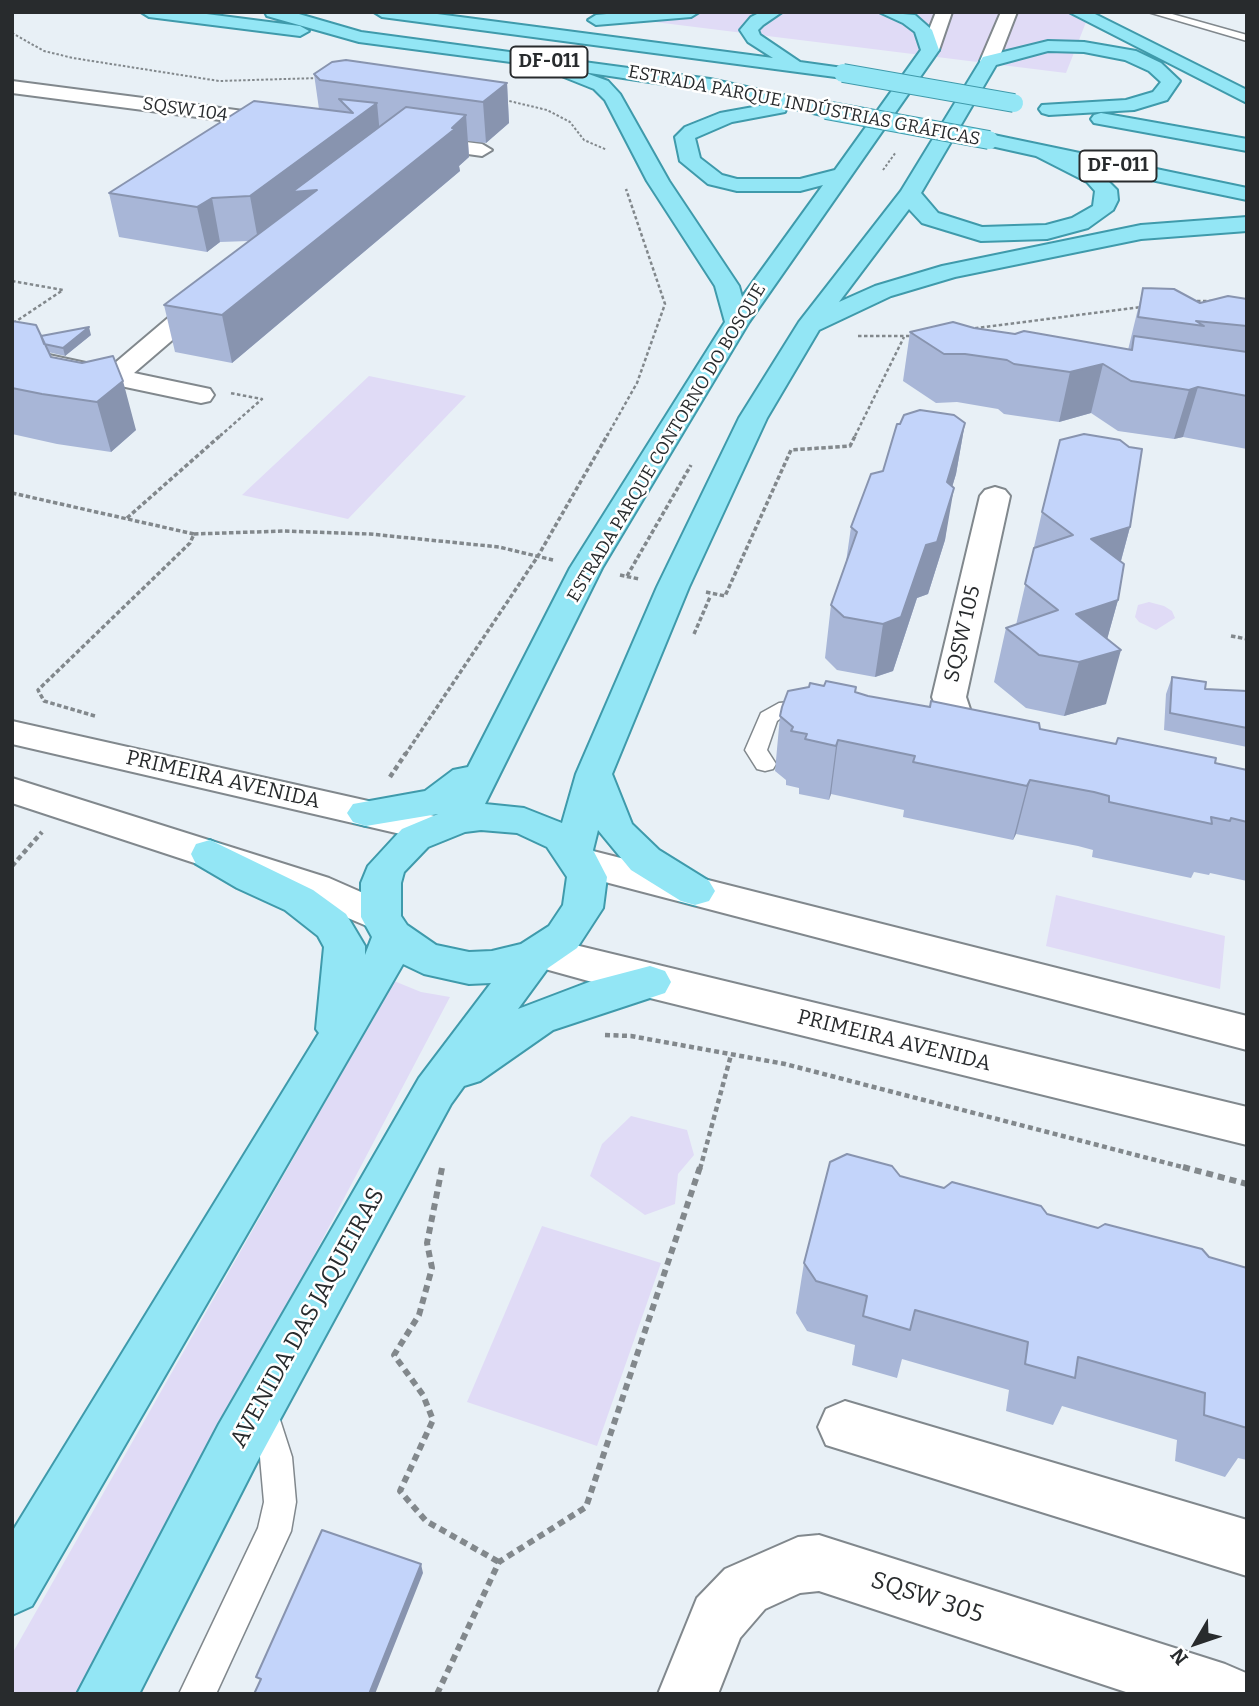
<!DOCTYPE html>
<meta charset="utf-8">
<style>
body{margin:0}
#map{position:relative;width:1259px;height:1706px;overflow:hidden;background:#e8f0f6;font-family:Bitter,serif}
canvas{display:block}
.frame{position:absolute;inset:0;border:14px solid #282b2d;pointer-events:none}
.north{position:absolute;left:1161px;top:1608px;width:70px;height:70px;-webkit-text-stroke:5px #fff;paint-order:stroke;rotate:231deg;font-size:19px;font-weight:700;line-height:28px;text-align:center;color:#282b2d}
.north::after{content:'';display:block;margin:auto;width:24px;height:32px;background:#282b2d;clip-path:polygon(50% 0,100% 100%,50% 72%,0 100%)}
</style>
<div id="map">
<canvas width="1259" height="1706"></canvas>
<div class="frame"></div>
<div class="north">N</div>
</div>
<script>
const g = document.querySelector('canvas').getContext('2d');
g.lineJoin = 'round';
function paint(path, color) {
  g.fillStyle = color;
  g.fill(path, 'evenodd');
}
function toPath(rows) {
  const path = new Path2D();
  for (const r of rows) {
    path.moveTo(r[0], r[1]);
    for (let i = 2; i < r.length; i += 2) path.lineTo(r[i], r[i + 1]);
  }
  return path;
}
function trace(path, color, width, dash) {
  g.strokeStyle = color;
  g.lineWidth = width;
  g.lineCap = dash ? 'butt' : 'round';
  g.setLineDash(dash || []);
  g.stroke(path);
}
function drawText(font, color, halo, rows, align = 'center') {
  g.font = font + ' Bitter,serif';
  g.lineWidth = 5;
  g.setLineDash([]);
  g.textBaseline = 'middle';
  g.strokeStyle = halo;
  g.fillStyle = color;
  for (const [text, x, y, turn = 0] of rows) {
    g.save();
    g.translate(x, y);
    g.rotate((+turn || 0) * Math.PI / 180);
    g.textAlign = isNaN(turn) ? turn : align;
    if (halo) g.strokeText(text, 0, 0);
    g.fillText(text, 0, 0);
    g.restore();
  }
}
const green = toPath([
 [574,12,1090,12,1066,73],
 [369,376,466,396,348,519,242,495],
 [1149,602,1164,606,1172,611,1175,618,1156,630,1139,622,1135,617,1138,605],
 [1056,895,1225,936,1220,989,1046,946],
 [394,981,421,992,450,997,83,1694,12,1694,12,1654],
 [631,1116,687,1130,694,1155,678,1174,675,1204,645,1215,590,1176,602,1144],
 [542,1226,661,1263,597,1446,467,1402]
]);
const pathFar4 = toPath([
 [12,33,44,51,73,58,219,81,319,78],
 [505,100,547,110,570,122,584,140,607,150],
 [883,170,896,152]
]);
const pathFar3 = toPath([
 [12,281,63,290,12,324],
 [1191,301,1214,301],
 [969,329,1141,307],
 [858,336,915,336],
 [220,436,262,399,230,393],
 [607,436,637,383,665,304,626,189],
 [855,436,904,337]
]);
const pathFar2 = toPath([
 [12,493,194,534,190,543,38,690,44,701,95,716],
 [127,518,222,434],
 [194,534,283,531,370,534,499,547,553,560],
 [620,575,639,579],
 [627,576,691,465],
 [706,592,725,596,791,450,850,446,856,434],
 [694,634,710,597],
 [1231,636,1247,639],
 [405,755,538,556,608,434]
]);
const pathFar1 = toPath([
 [390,777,406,753],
 [12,866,42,832],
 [605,1035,631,1036,785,1064,1190,1169],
 [700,1169,731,1055]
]);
const path = toPath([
 [1183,1167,1247,1184],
 [442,1168,427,1243,432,1268,419,1315,394,1355,423,1395,433,1420,400,1491,426,1521,499,1562],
 [437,1694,499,1562,586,1507,700,1167]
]);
const service = toPath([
 [1148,12,1165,12,1247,35,1247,41,1148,12],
 [812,700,822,707,819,712,784,716,777,721,767,750,776,764,773,769,765,771,757,769,745,750,761,713,779,703,812,700],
 [262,1394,273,1398,292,1457,296,1502,291,1531,216,1694,179,1694,258,1528,264,1502,260,1457,246,1409,251,1398,262,1394]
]);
const minor = toPath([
 [12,81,282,116,292,122,282,128,12,93,12,81],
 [418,136,482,144,492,150,482,156,411,146,408,142,411,138,418,136],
 [210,288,219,290,222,295,219,300,134,373,210,389,214,395,210,401,201,403,12,363,12,347,109,368,201,290,210,288],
 [995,487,1005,490,1010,496,966,697,971,712,1003,743,998,751,985,755,972,751,943,725,932,697,980,496,985,490,995,487],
 [845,1401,1247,1520,1247,1576,826,1445,818,1427,826,1409,845,1401],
 [819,1535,1225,1664,1246,1673,1247,1694,1132,1694,819,1591,800,1593,765,1609,740,1638,718,1694,658,1694,697,1598,725,1569,798,1537,819,1535]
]);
const secondary = toPath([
 [936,12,952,12,939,50,930,55,921,50,936,12],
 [1001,12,1017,12,998,61,995,65,983,65,980,61,1001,12],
 [12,721,435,816,448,820,454,829,448,838,435,842,12,744,12,721],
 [12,778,329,878,395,907,401,917,395,927,381,932,301,898,12,803,12,778],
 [581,848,1247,1016,1247,1050,567,872,562,862,567,852,581,848],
 [542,937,1247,1107,1247,1145,650,998,527,964,521,953,527,942,542,937]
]);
const primary = toPath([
 [141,12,191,12,300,26,309,31,300,36,149,17,141,12],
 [265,12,292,12,361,32,710,79,833,106,836,110,833,114,826,116,787,107,785,112,732,122,695,138,700,158,722,175,737,179,800,179,835,170,921,50,915,32,903,23,879,12,915,15,932,30,939,50,749,322,602,568,485,804,524,808,562,823,576,774,657,587,739,418,799,322,901,191,983,57,1048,41,1084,42,1136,51,1161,63,1180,81,1167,100,1134,110,1049,115,1042,113,1039,109,1042,105,1126,100,1153,92,1161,82,1149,71,1125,60,1084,52,1048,51,996,65,921,193,938,213,982,227,1046,225,1072,218,1093,206,1095,191,1087,182,1036,156,982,144,979,140,982,136,989,134,1247,188,1247,200,1089,167,1101,174,1117,190,1118,200,1113,210,1088,228,1047,239,981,241,922,223,909,209,839,302,875,286,942,266,1141,225,1247,217,1247,231,1141,239,955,277,891,296,819,330,767,418,689,587,612,774,632,824,659,850,709,881,715,891,709,901,695,905,681,901,631,870,598,830,593,850,607,877,603,908,577,948,548,968,518,1009,589,982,650,966,665,971,671,982,665,993,553,1030,480,1081,464,1086,451,1104,257,1462,139,1694,77,1694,219,1424,419,1078,491,983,469,984,424,974,403,964,32,1606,12,1615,12,1532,319,1033,316,1029,324,947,318,936,285,910,237,888,196,864,191,854,196,844,210,840,313,890,346,914,365,946,365,955,372,937,361,917,361,883,368,866,402,829,438,814,366,826,353,822,347,813,353,804,425,791,453,770,468,767,570,568,725,322,715,286,647,181,605,100,594,89,564,77,561,73,564,69,359,42,267,16,265,12],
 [583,72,710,91,770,104,720,113,685,127,675,137,680,161,708,184,737,191,800,191,823,185,742,297,739,286,669,181,620,94,608,81,583,72],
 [481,830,517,833,547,847,567,877,563,905,549,926,521,944,492,951,469,952,436,945,407,925,401,916,401,883,404,872,428,847,465,832,481,830],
 [374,12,422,12,773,58,748,42,740,30,751,17,761,12,782,12,763,25,758,30,760,35,800,62,843,68,852,73,843,78,382,17,374,12],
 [628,12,699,12,691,17,596,25,588,20,596,15,628,12],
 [1069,12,1091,12,1247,90,1247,103,1069,12],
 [1101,113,1247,139,1247,151,1094,123,1091,119,1094,115,1101,113]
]);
const primaryBridge = toPath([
 [843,73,1014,103],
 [826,110,989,140]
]);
const wall = toPath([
 [314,74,507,83,509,123,486,143,468,141,469,157,459,166,460,171,232,363,175,352,164,305,249,241,220,242,207,252,119,237,109,193,319,109],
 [1143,288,1200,303,1247,299,1247,449,1183,437,1174,439,1118,431,1091,413,1059,422,1004,414,998,409,957,402,936,403,903,381,910,332,974,328,1128,350],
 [12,321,41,336,91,335,65,356,48,352,51,357,136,430,111,452,57,444,12,434],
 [965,423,956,474,952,487,945,540,928,594,917,598,893,671,875,677,837,670,825,658,831,605,846,562,851,527,883,471,900,424],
 [1042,512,1130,527,1121,561,1118,600,1107,639,1106,704,1064,716,1026,708,994,682,1006,628,1016,625],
 [1172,677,1205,689,1247,691,1247,747,1164,730,1166,694],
 [824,686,856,687,855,692,868,696,1247,770,1247,881,1210,873,1209,875,1194,872,1191,878,1092,857,1093,850,1078,846,1016,834,1013,840,903,817,904,810,831,794,829,800,799,794,799,788,786,785,786,780,775,771,780,716],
 [900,1176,1047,1214,1247,1268,1247,1460,1238,1458,1225,1477,1175,1461,1177,1440,1062,1406,1053,1425,1006,1411,1009,1390,902,1359,897,1378,852,1365,855,1345,807,1331,796,1313,804,1263]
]);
const shadedWall = toPath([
 [507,83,509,123,486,143,483,102],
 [377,103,381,145,258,240,250,196],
 [466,115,469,157,459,166,460,171,232,363,222,315],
 [212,198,220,242,207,252,197,207],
 [89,327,91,335,65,356,63,348],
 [1103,364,1091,413,1059,422,1070,372],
 [123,381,136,430,111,452,97,402],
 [1198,387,1183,437,1174,439,1189,390],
 [965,423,956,474,938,534,947,482],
 [954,488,945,540,928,594,917,598,893,671,875,677,883,624],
 [1130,527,1116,579,1091,539],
 [1118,600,1103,654,1076,614],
 [1121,650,1106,704,1064,716,1079,662],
 [838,740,831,794,829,800,836,746],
 [1030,780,1016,834,1013,840,1027,786],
 [421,1564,423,1573,375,1694,369,1694]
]);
const building = toPath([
 [346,60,507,83,483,102,320,80,314,74,332,62,346,60],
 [339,99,377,103,250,196,212,198,197,207,109,193,254,101,353,113,339,99],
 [406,107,466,115,452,128,456,128,222,315,164,305,317,190,292,192,406,107],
 [1143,288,1174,289,1200,303,1228,296,1247,299,1247,326,1196,321,1204,326,1138,317,1143,288],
 [12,321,36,325,51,357,82,363,113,356,123,381,97,402,42,394,12,388,12,321],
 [953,322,974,328,1015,334,1024,331,1132,350,1134,336,1247,352,1247,396,1198,387,1189,390,1131,381,1103,364,1070,372,1014,364,1007,360,965,354,944,354,910,332,953,322],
 [89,327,63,348,44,344,41,336,89,327],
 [920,410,954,415,965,423,947,482,954,488,937,542,926,545,901,617,883,624,844,617,831,605,857,532,851,527,871,474,883,471,897,424,900,424,904,415,920,410],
 [1084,434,1120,440,1129,447,1142,449,1130,527,1091,539,1124,564,1118,600,1076,614,1121,650,1079,662,1039,655,1006,628,1058,610,1025,584,1034,548,1073,535,1042,512,1060,440,1084,434],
 [1172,677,1206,682,1205,689,1247,691,1247,728,1170,713,1172,677],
 [826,681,856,687,855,692,868,696,930,707,931,701,1039,723,1040,729,1116,744,1118,738,1216,758,1215,763,1247,770,1247,822,1231,818,1230,821,1211,817,1212,824,1109,802,1109,796,1094,792,1030,780,1027,786,913,762,915,756,838,740,836,746,805,739,807,734,791,731,793,727,780,716,782,707,788,691,809,687,810,683,824,686,826,681],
 [847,1154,892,1166,900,1176,944,1188,952,1182,1041,1206,1047,1214,1098,1228,1105,1224,1202,1249,1209,1257,1247,1268,1247,1428,1204,1415,1205,1393,1078,1357,1075,1378,1025,1364,1028,1342,915,1310,910,1330,863,1316,867,1296,816,1281,804,1263,830,1162,847,1154],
 [322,1530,421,1564,369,1694,254,1694,261,1679,256,1677,322,1530]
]);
const farStreetnames = [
 ["ESTRADA PARQUE INDÚSTRIAS GRÁFICAS",804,106,11],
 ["SQSW 104",185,110,8],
 ["ESTRADA PARQUE CONTORNO DO BOSQUE",667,443,-59]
];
const shields = [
 [549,62,77],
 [1118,166,77]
];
const shieldNames = [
 ["DF-011",549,62],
 ["DF-011",1118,166]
];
const streetNames = [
 ["SQSW 105",963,634,-77],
 ["PRIMEIRA AVENIDA",223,780,13],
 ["PRIMEIRA AVENIDA",894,1041,14]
];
const nearStreetnames = [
 ["AVENIDA DAS JAQUEIRAS",308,1318,-61],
 ["SQSW 305",927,1598,18]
];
paint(green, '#e0dbf6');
trace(service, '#81888d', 3);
trace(minor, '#81888d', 4);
trace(secondary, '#81888d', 4);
trace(primary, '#3f9aab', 4);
trace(pathFar4, '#82888c', 2, [2.5, 2]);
trace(pathFar3, '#82888c', 2.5, [3.5, 2.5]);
trace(pathFar2, '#82888c', 3.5, [4.5, 2.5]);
trace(pathFar1, '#82888c', 4.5, [5, 3.5]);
trace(path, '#82888c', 6, [7, 5]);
paint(service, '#fff');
paint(minor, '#fff');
paint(secondary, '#fff');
paint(primary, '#93e6f5');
trace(primaryBridge, '#3f9aab', 20, []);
trace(primaryBridge, '#93e6f5', 18);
paint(wall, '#a8b6d7');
paint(shadedWall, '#8894af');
paint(building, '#c3d4fa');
trace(building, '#8894af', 2);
drawText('18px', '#282b2d', '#fff', farStreetnames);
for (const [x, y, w] of shields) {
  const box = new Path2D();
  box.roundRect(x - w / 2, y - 15.5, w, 31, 5);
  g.fillStyle = '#fff';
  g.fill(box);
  trace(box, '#282b2d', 2);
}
drawText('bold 19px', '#282b2d', null, shieldNames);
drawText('21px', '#282b2d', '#fff', streetNames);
drawText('24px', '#282b2d', '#fff', nearStreetnames);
</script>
